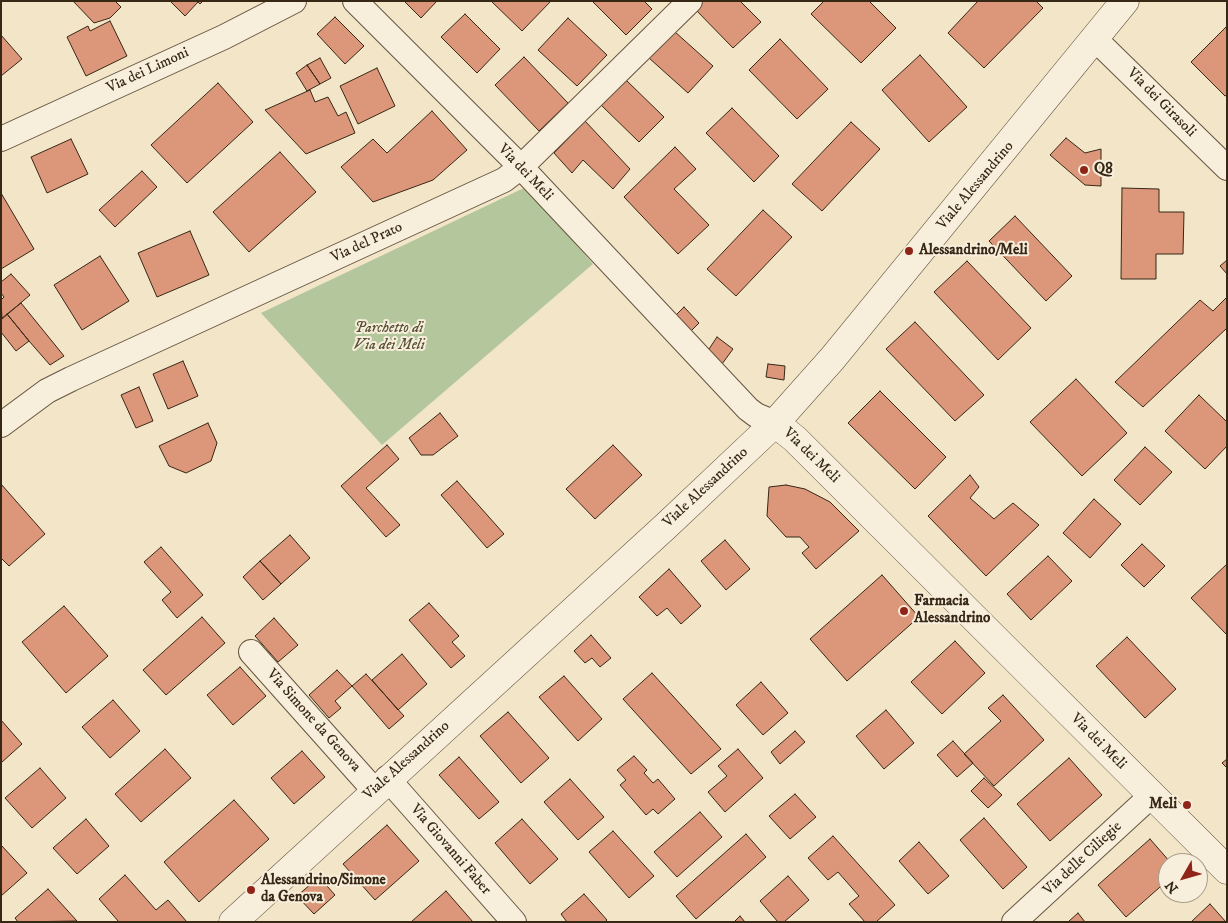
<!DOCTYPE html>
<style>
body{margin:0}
#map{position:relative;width:1228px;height:923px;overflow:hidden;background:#f3e5c8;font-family:"IM FELL DW Pica",serif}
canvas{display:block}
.frame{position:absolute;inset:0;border:2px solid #372715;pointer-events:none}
.north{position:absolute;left:1158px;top:853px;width:50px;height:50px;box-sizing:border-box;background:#f7eedb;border:1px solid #aa9e8c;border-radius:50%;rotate:232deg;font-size:14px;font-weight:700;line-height:20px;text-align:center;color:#372715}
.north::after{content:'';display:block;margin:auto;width:18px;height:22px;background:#8f2418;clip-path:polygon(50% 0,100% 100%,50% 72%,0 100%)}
</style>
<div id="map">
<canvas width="1228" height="923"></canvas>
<div class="frame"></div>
<div class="north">N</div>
</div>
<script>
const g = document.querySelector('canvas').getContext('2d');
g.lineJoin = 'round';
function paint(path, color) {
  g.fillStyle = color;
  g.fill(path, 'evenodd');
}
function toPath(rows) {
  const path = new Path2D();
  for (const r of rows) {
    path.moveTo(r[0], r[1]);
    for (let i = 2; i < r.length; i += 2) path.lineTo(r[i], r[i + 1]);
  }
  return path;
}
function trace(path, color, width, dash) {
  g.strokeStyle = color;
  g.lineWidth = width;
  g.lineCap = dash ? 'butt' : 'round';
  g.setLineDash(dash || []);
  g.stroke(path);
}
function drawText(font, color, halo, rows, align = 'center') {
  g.font = font + ' "IM FELL DW Pica",serif';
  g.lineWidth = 4;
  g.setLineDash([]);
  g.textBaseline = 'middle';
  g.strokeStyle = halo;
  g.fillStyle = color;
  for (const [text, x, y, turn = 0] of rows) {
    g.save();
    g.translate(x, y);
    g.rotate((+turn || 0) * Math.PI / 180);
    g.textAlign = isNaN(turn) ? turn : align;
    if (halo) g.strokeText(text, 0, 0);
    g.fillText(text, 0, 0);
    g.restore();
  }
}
const green = toPath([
 [526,187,593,264,382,445,261,313]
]);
const building = toPath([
 [73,1,115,1,121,7,110,18,94,23,73,1],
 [170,1,203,1,200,4,198,2,185,16,170,1],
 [404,1,437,1,421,18,404,1],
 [491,1,551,1,522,31,491,1],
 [592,1,644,1,652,9,626,35,592,1],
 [701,1,740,1,761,22,733,48,694,8,701,1],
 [824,1,869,1,896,28,861,63,811,14,824,1],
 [978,1,1036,1,1043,8,984,68,948,33,978,1],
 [465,14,500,49,477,73,441,37,465,14],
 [335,17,364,46,345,64,317,34,335,17],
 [568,18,607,55,577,86,538,50,568,18],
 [110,21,127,56,86,76,67,37,88,26,90,31,110,21],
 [1227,26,1227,95,1225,96,1191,62,1227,26],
 [674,31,713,66,688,93,649,58,674,31],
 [1,35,22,59,1,76,1,35],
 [780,39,828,89,797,119,749,70,780,39],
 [920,55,967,107,929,142,882,90,920,55],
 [524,57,568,103,539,131,495,85,524,57],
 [320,58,331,78,320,84,307,65,320,58],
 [307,65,320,84,307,91,296,73,307,65],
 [377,68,395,106,358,124,340,86,377,68],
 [626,80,664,117,639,142,601,105,626,80],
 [218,83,253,122,187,183,151,145,218,83],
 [310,90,315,102,328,97,338,116,346,112,355,133,306,154,265,110,310,90],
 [732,108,779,156,754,182,706,133,732,108],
 [432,111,467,150,433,180,373,202,341,167,373,139,387,153,432,111],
 [585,121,630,169,613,189,583,160,572,173,554,153,585,121],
 [851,122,880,149,822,211,792,184,851,122],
 [1066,138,1085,153,1101,149,1101,186,1085,185,1050,155,1066,138],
 [71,139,88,174,47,193,31,157,71,139],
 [675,147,696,169,674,189,709,225,678,254,624,197,675,147],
 [280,152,316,192,249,252,213,212,280,152],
 [142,171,157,187,115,227,99,210,142,171],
 [1122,188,1159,189,1159,212,1184,212,1183,254,1156,254,1156,279,1121,279,1122,188],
 [1,193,34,249,1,269,1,193],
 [763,210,792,237,736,296,707,269,763,210],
 [1015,216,1072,276,1046,301,989,241,1015,216],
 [190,231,209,275,157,297,138,253,190,231],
 [100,256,129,301,82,330,54,285,100,256],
 [1227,260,1227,274,1220,266,1227,260],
 [967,261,1031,328,998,360,934,292,967,261],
 [11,274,30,295,2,319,1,300,4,297,1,293,1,282,11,274],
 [1227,297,1227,328,1143,407,1115,382,1200,300,1213,311,1227,297],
 [21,303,64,356,50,365,29,341,7,314,21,303],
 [684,307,699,323,689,333,673,318,684,307],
 [7,314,29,341,16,351,1,332,1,319,7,314],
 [915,322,984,395,955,421,886,349,915,322],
 [717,337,733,349,722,364,707,352,717,337],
 [183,361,198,396,168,409,153,374,183,361],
 [768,364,785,366,784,380,766,377,768,364],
 [1076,379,1127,433,1082,476,1030,422,1076,379],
 [139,387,153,421,136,428,121,395,139,387],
 [880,391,946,457,915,489,848,423,880,391],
 [1199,395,1227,422,1227,446,1205,469,1165,431,1199,395],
 [440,413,458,436,433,455,421,455,409,438,440,413],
 [208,423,217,443,211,461,186,473,169,466,159,446,208,423],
 [387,445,399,459,366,488,400,525,386,537,341,486,387,445],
 [613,445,642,475,595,519,566,489,613,445],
 [1145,447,1172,472,1140,505,1114,480,1145,447],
 [970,475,979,487,970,498,994,519,1013,503,1039,525,986,576,928,516,970,475],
 [457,481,504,534,487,548,441,495,457,481],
 [1,484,45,534,9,566,1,558,1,484],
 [786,485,805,489,830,502,859,531,816,569,802,553,809,547,800,537,786,537,767,516,769,487,786,485],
 [1094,499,1121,524,1090,558,1063,533,1094,499],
 [290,535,310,558,281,584,260,561,290,535],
 [725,540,750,569,726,590,701,561,725,540],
 [1142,544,1165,566,1144,587,1121,565,1142,544],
 [161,547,203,595,177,618,162,600,171,592,144,562,161,547],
 [1048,556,1072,581,1031,620,1007,594,1048,556],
 [260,561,281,584,263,600,243,577,260,561],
 [1227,564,1227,635,1191,598,1227,564],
 [669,569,701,606,681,624,667,608,657,616,639,597,669,569],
 [882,575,919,617,847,681,810,639,882,575],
 [429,603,459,636,452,642,465,656,451,668,409,620,429,603],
 [64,606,108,656,66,693,22,642,64,606],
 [202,617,225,643,166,695,143,670,202,617],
 [274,618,298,645,278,662,255,636,274,618],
 [591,635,611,658,600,667,592,658,585,663,574,651,591,635],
 [1127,637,1176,689,1145,718,1096,666,1127,637],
 [955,641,985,673,942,714,911,682,955,641],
 [402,654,427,684,398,710,372,680,402,654],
 [240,667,266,696,233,725,207,695,240,667],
 [337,670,352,686,335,701,341,708,329,718,309,695,337,670],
 [652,673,721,749,691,774,623,699,652,673],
 [366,674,404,716,389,729,352,686,366,674],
 [564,676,602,719,578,741,539,697,564,676],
 [761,682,788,713,763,735,736,705,761,682],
 [1003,695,1044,740,994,786,964,754,1001,721,988,708,1003,695],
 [113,700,140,731,110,758,82,727,113,700],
 [886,710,914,743,884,769,856,736,886,710],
 [508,712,549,758,521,783,480,736,508,712],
 [1,720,22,744,1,763,1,720],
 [795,731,805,742,780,764,771,752,795,731],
 [953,741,973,763,957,777,937,755,953,741],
 [165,749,191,778,141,822,115,794,165,749],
 [738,749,763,778,725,812,708,792,727,776,718,766,738,749],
 [302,751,325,777,294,804,271,778,302,751],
 [634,756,647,770,644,773,653,783,658,779,675,799,658,814,653,809,646,815,620,785,626,780,617,770,634,756],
 [459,757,499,802,479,819,439,775,459,757],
 [1069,758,1102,795,1050,841,1017,804,1069,758],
 [1227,759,1227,768,1222,763,1227,759],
 [40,768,66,798,32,828,5,798,40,768],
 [984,778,1002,795,988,808,971,791,984,778],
 [570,779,604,817,578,840,544,802,570,779],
 [795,794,816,817,790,839,769,816,795,794],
 [234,800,269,839,199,902,164,862,234,800],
 [700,812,722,837,677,877,654,852,700,812],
 [984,818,1027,867,1003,889,960,840,984,818],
 [86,819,109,846,77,874,53,848,86,819],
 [522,819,558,859,530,884,495,843,522,819],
 [387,825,419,861,375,900,343,864,387,825],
 [613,831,654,876,629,898,589,852,613,831],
 [746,834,766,857,696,919,676,896,746,834],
 [833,836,895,905,876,922,865,922,849,904,859,896,838,872,828,880,808,858,833,836],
 [1150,839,1171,863,1168,863,1168,880,1126,917,1098,885,1150,839],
 [919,842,949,876,928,894,899,861,919,842],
 [1,845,27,873,1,896,1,845],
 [125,875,156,910,168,900,187,922,119,922,99,899,125,875],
 [788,876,809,900,784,922,778,922,760,901,788,876],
 [319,877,335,895,314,914,297,896,319,877],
 [48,889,77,921,18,922,15,918,48,889],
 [446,891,473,922,411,922,446,891],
 [584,894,607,920,605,922,567,922,561,914,584,894],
 [1210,904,1226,922,1191,922,1210,904],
 [1078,913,1085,922,1068,922,1078,913],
 [740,916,745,922,734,922,740,916]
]);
const minor = toPath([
 [355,1,521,167,748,409,756,415,775,423],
 [1095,39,1227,168],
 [1,139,224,37,294,1],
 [1,425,47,391,71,379,504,180,521,167,690,1],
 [251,652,374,790],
 [387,778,514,922],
 [1014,922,1151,796]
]);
const tertiary = toPath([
 [775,423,795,439,1227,870],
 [233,922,667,525,775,423,832,359,1125,1]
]);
const markers = [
 [1084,170,5,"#8f2418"],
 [909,251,5,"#8f2418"],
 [904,611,5,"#8f2418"],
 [1187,805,5,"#8f2418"],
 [251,890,5,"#8f2418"]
];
const streetNames = [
 ["Via dei Limoni",148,71,-25],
 ["Via dei Girasoli",1161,103,45],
 ["Via dei Meli",525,173,46],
 ["Viale Alessandrino",976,186,-50],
 ["Via del Prato",367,243,-25],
 ["Via dei Meli",811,456,44],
 ["Viale Alessandrino",706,488,-43],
 ["Via Simone da Genova",313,721,48],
 ["Via dei Meli",1098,742,45],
 ["Viale Alessandrino",407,761,-42],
 ["Via Giovanni Faber",450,850,49],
 ["Via delle Ciliegie",1083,859,-43]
];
const poiNames = [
 ["Q8",1094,170],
 ["Alessandrino/Meli",919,251],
 ["Farmacia",914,602],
 ["Alessandrino",914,619],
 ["Meli",1177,805,"right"],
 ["Alessandrino/Simone",261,881],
 ["da Genova",261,898]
];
const parkNames = [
 ["Parchetto di",389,329],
 ["Via dei Meli",389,346]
];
paint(green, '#b4c69b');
paint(building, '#dc967a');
trace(building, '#372715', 1);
trace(minor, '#665642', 26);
trace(tertiary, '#665642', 29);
trace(minor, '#f7eedb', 24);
trace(tertiary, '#f7eedb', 28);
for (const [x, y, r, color] of markers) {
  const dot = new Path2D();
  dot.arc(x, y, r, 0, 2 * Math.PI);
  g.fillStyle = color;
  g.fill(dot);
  trace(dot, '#f7eedb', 2);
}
drawText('15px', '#372715', '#f7eedb', streetNames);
drawText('bold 15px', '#372715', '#f7eedb', poiNames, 'left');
drawText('italic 15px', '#564f36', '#f7eedb', parkNames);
</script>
